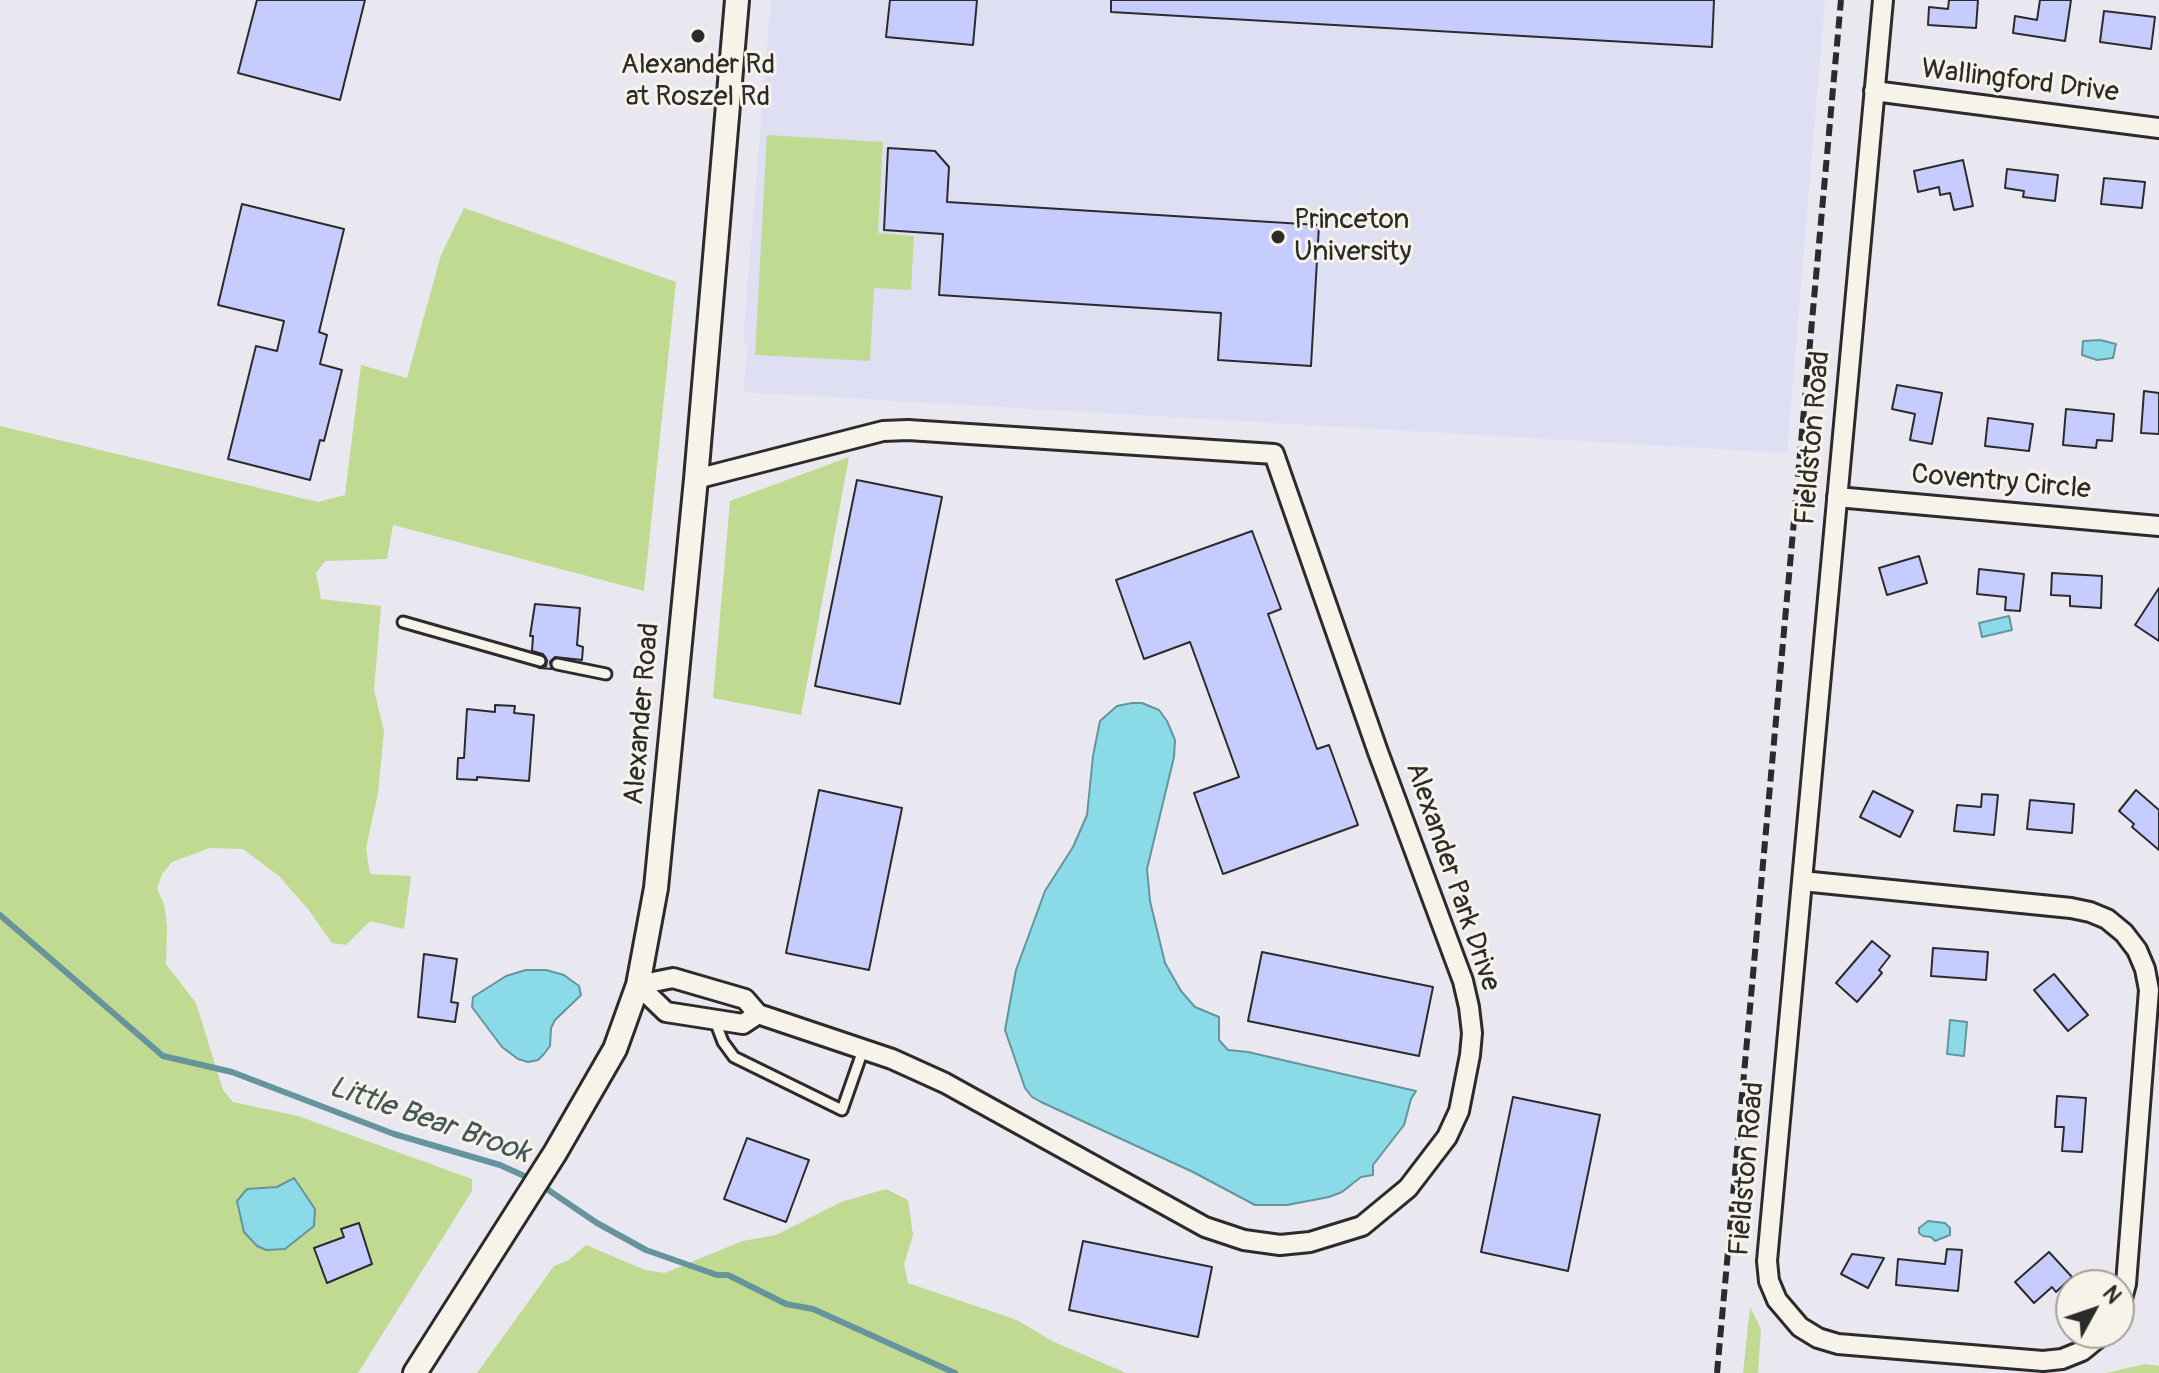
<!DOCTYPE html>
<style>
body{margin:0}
#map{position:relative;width:2159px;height:1373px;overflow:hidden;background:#e9e7ef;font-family:Pangolin,sans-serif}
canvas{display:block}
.north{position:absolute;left:2055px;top:1269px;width:80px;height:80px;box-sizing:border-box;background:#f7f3e8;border:2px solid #a5a39c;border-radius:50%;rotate:50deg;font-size:22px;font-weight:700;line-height:32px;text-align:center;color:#2b2b2b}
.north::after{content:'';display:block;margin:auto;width:28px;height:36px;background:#2b2b2b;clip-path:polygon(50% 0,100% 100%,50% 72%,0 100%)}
</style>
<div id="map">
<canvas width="2159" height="1373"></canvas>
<div class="north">N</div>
</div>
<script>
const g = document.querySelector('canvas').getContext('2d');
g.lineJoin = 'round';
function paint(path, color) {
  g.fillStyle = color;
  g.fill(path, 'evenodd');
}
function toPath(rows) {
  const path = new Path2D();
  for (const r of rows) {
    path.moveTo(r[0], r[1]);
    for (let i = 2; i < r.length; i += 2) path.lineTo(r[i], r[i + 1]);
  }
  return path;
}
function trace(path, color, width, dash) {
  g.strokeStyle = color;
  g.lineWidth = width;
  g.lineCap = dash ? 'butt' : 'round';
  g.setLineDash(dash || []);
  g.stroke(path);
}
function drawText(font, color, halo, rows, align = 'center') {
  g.font = font + ' Pangolin,sans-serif';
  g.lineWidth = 6;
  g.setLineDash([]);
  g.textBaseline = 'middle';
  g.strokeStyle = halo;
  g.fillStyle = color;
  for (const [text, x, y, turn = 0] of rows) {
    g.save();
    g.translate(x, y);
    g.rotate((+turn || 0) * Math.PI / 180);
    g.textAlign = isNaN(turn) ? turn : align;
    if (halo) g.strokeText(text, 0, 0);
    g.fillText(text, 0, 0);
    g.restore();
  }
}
const built = toPath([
 [771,0,1825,0,1787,453,743,392,748,347,743,339]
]);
const green = toPath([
 [767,135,883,142,878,233,914,236,911,290,874,288,870,361,755,355],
 [464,208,676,282,644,591,393,525,387,559,325,561,316,573,321,599,381,606,374,690,384,731,378,793,366,848,370,874,411,876,404,929,370,921,346,945,332,943,308,909,279,876,243,849,210,848,172,862,162,874,157,889,164,904,167,925,166,964,196,1003,223,1090,233,1102,298,1116,472,1179,472,1191,358,1373,0,1373,0,426,318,502,345,495,361,365,407,378,441,255],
 [849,457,801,715,713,698,730,501],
 [886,1189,908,1200,913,1235,904,1264,908,1283,1017,1320,1052,1341,1126,1373,477,1373,554,1266,569,1260,586,1245,645,1270,665,1273,742,1241,776,1235,841,1202],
 [1750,1307,1761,1329,1758,1373,1743,1373],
 [2145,1364,2159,1366,2159,1373,2106,1373]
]);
const water = toPath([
 [2100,340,2116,344,2113,358,2097,360,2082,355,2083,341,2100,340],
 [2009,616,2012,630,1982,637,1979,623,2009,616],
 [1132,703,1142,703,1159,710,1167,721,1175,740,1174,757,1147,869,1150,901,1165,963,1181,991,1195,1007,1219,1017,1219,1040,1228,1050,1248,1052,1416,1091,1411,1099,1404,1125,1373,1165,1373,1175,1361,1177,1342,1192,1329,1197,1287,1205,1255,1205,1193,1172,1041,1102,1032,1097,1025,1088,1005,1030,1016,970,1045,891,1073,847,1087,815,1093,756,1100,721,1117,706,1132,703],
 [526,970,546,970,564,975,579,986,581,995,555,1020,551,1028,550,1046,544,1054,538,1060,528,1062,518,1059,502,1047,472,1007,473,997,506,976,526,970],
 [1950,1020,1967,1022,1964,1056,1947,1054,1950,1020],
 [294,1178,315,1209,314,1226,285,1249,266,1250,257,1246,244,1232,237,1201,247,1189,277,1187,294,1178],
 [1928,1221,1945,1223,1950,1228,1950,1235,1935,1241,1931,1237,1923,1236,1919,1233,1919,1228,1928,1221]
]);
const stream = toPath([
 [0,915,163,1056,232,1072,394,1134,500,1165,531,1179],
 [541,1185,597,1223,646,1250,717,1275,728,1275,786,1304,813,1309,955,1373]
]);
const building = toPath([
 [257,0,365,0,340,100,238,73,257,0],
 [890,0,977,0,973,45,886,37,890,0],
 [1111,0,1714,0,1712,47,1111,12,1111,0],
 [1949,0,1978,0,1976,28,1928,25,1929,7,1948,9,1949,0],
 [2040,0,2071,0,2065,41,2013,33,2015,16,2037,20,2040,0],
 [2104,11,2155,17,2151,49,2100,42,2104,11],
 [888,148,935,151,949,167,947,202,1319,225,1311,366,1218,360,1221,313,939,295,943,234,884,230,888,148],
 [1963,160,1973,206,1954,210,1950,193,1940,195,1939,187,1918,192,1914,171,1963,160],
 [2007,169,2058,175,2055,201,2023,197,2024,191,2005,188,2007,169],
 [2104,178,2145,182,2142,208,2101,204,2104,178],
 [242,204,344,229,319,332,327,335,320,364,342,370,324,441,320,440,310,480,228,459,256,346,277,351,284,321,218,305,242,204],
 [1897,385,1942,393,1932,444,1910,440,1915,414,1892,409,1897,385],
 [2144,391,2159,393,2159,434,2141,433,2144,391],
 [2066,409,2114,414,2112,441,2097,440,2096,448,2063,445,2066,409],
 [1988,418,2033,424,2029,451,1985,446,1988,418],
 [857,480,942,497,900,704,815,686,857,480],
 [1252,531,1281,609,1268,614,1317,749,1329,745,1358,825,1223,874,1194,793,1239,777,1190,642,1144,659,1116,580,1252,531],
 [1919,556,1927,583,1887,595,1879,568,1919,556],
 [1979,569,2024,574,2020,611,2005,610,2006,597,1977,594,1979,569],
 [2052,573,2102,576,2101,608,2070,606,2070,596,2051,595,2052,573],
 [2159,588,2159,641,2135,625,2159,588],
 [535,604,580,608,577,645,583,647,582,660,555,657,550,662,552,669,539,668,546,666,547,660,543,654,532,651,533,636,530,636,535,604],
 [495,705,515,706,514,713,534,715,529,781,477,777,477,780,457,779,458,758,464,758,467,709,495,712,495,705],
 [819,790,902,808,869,970,786,953,819,790],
 [2136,790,2159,810,2159,850,2132,827,2134,824,2119,811,2136,790],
 [1873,791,1913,811,1900,837,1860,817,1873,791],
 [1982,794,1998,795,1994,835,1954,831,1957,805,1981,807,1982,794],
 [2030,800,2074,804,2072,833,2027,829,2030,800],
 [1872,941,1890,956,1879,970,1882,973,1857,1002,1836,983,1872,941],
 [1933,948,1988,952,1986,980,1931,976,1933,948],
 [1262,952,1433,987,1419,1056,1248,1021,1262,952],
 [424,954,457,959,451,1002,458,1003,455,1022,418,1017,424,954],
 [2054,974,2088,1015,2068,1031,2034,990,2054,974],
 [2057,1096,2086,1098,2082,1152,2062,1151,2064,1127,2055,1127,2057,1096],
 [1513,1097,1600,1115,1568,1271,1481,1252,1513,1097],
 [747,1138,809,1160,786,1222,724,1199,747,1138],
 [359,1223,372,1264,327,1283,314,1248,344,1237,341,1229,359,1223],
 [1083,1241,1212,1267,1198,1337,1069,1310,1083,1241],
 [1947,1249,1962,1250,1958,1291,1896,1285,1898,1259,1945,1264,1947,1249],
 [2049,1252,2072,1277,2056,1292,2052,1287,2034,1303,2015,1282,2049,1252],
 [1852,1254,1884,1258,1868,1288,1841,1274,1852,1254]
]);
const service = toPath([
 [403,622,540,661],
 [557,664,606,674],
 [715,1021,723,1042,734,1057,842,1110,863,1050]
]);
const minor = toPath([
 [1874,91,2159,128],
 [1837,497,2159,526],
 [1802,881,1883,0],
 [638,985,673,978,745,999,758,1014,892,1059,945,1083,1205,1227,1244,1240,1280,1245,1310,1242,1362,1226,1408,1188,1447,1137,1459,1111,1470,1055,1472,1033,1469,1007,1463,981,1378,752,1274,454,908,430,883,431,696,479],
 [638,985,666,1012,743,1024,758,1014],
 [2104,1333,2082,1351,2062,1359,2043,1361,1838,1344,1818,1338,1800,1327,1777,1300,1769,1281,1767,1261,1802,881,2071,908,2090,912,2107,919,2124,933,2137,950,2145,969,2149,990,2126,1284,2119,1310]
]);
const tertiary = toPath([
 [415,1373,555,1153,615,1049,638,985,656,888,696,479,737,0]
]);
const rail = toPath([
 [1717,1373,1841,0]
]);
const markers = [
 [698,36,8,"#2b2b2b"],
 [1278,237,8,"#2b2b2b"]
];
const poiNames = [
 ["Alexander Rd",698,66],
 ["at Roszel Rd",698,98],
 ["Princeton",1294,221,"left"],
 ["University",1294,253,"left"]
];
const streetNames = [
 ["Wallingford Drive",2020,82,7],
 ["Fieldston Road",1814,438,-85],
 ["Coventry Circle",2001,483,5],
 ["Alexander Road",643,714,-85],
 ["Alexander Park Drive",1452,877,71],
 ["Fieldston Road",1748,1169,-85]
];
const waterNames = [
 ["Little Bear Brook",429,1121,19]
];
paint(built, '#dfdff4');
paint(green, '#c0da92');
paint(water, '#8bdae8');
trace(water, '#65949c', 2);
trace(stream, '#65949c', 6);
paint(building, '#c7ccfe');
trace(building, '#2b2b2b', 2);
trace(service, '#2b2b2b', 15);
trace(minor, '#2b2b2b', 24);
trace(tertiary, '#2b2b2b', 28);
trace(service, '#f7f3e8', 9);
trace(minor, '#f7f3e8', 18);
trace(tertiary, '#f7f3e8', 22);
trace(rail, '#2b2b2b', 6, [12, 6]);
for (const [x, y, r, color] of markers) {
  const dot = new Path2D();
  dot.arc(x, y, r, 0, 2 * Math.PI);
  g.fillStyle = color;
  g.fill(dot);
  trace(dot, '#f7f3e8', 3);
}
drawText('28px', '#2b2b2b', '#f7f3e8', poiNames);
drawText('28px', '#2b2b2b', '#f7f3e8', streetNames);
drawText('italic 30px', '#43575a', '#f7f3e8', waterNames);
</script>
